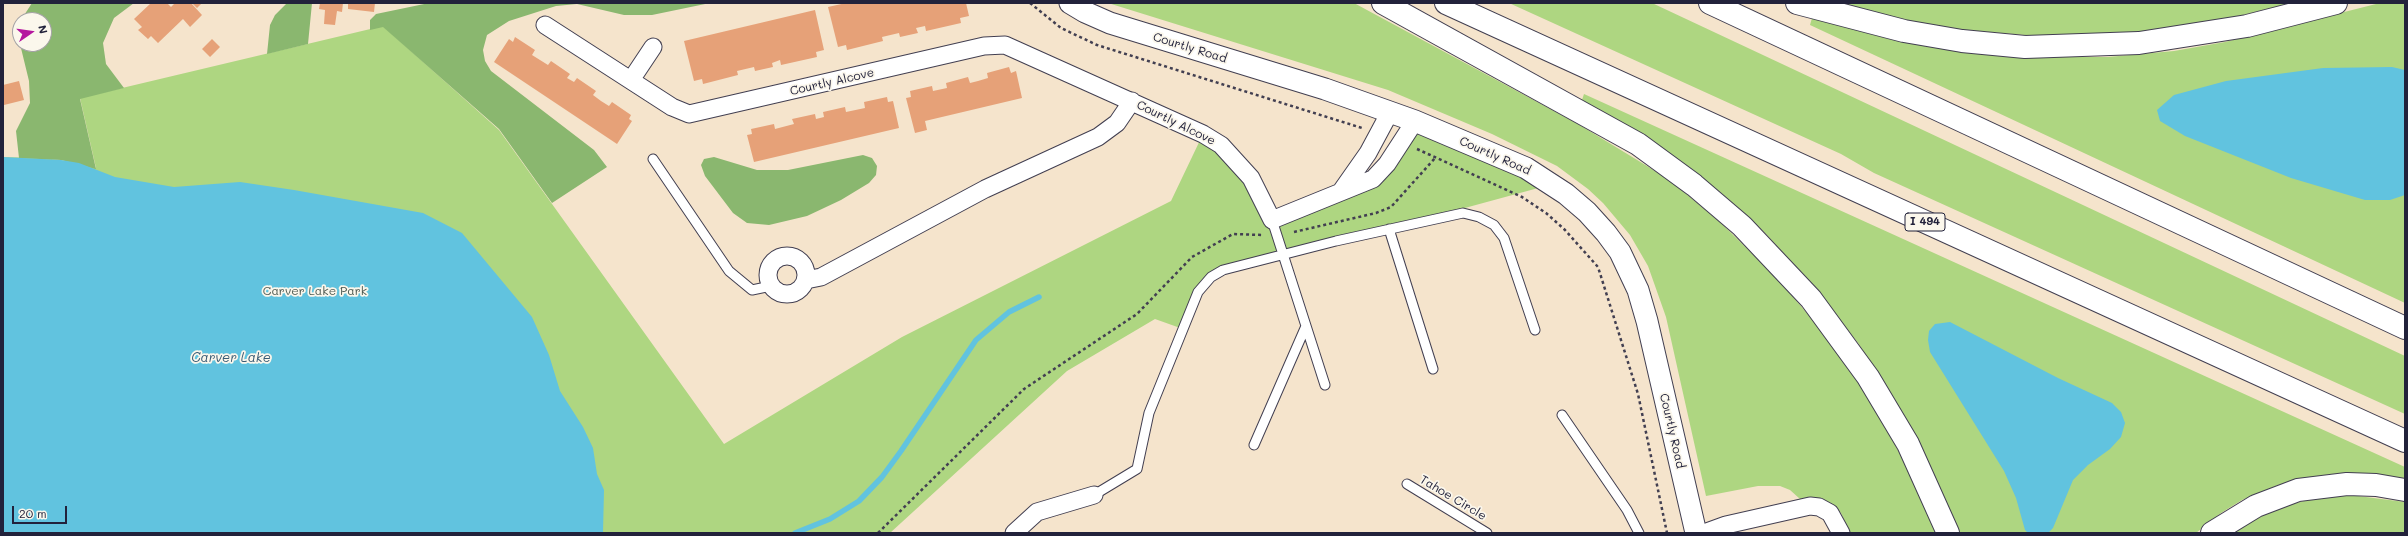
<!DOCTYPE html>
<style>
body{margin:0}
#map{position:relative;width:2408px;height:536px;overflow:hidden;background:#f5e4cc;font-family:Mali,sans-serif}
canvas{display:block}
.frame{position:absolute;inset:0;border:4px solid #22223b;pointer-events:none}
.north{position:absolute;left:12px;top:12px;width:40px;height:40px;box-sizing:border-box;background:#fbf7ec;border:1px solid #a4a2a5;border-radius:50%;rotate:77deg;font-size:11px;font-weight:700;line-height:16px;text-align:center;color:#22223b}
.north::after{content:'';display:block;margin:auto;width:14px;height:18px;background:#b5179e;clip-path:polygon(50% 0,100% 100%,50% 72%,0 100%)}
.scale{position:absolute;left:12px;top:506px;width:55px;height:18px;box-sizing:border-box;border:2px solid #22223b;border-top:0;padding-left:5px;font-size:12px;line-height:14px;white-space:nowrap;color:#22223b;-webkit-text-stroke:3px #fbf7ec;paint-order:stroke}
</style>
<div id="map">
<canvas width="2408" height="536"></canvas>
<div class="frame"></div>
<div class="north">N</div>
<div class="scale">20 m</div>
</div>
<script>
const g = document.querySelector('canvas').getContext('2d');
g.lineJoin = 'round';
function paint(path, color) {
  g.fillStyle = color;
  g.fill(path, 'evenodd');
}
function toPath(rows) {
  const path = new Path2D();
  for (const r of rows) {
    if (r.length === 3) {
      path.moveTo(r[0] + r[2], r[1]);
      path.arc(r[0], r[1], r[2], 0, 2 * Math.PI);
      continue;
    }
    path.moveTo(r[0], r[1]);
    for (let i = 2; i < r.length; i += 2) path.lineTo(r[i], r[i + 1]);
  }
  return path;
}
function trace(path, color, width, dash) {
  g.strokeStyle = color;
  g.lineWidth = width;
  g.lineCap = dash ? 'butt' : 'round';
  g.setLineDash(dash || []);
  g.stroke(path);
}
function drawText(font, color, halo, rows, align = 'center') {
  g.font = font + ' Mali,sans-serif';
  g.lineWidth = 3.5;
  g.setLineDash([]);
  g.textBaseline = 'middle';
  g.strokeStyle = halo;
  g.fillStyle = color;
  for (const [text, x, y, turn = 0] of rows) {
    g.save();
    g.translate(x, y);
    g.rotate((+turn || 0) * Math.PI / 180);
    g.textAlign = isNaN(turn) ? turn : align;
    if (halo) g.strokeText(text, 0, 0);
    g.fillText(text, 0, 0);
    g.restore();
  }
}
const green = toPath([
 [1108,3,1354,3,1578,124,1647,166,1672,182,1721,223,1775,276,1812,319,1860,385,1887,429,1910,474,1936,533,1850,533,1841,513,1830,503,1819,498,1800,499,1790,490,1780,486,1758,486,1706,496,1666,317,1648,266,1630,235,1603,203,1588,189,1557,166,1492,134,1388,90],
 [1509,3,1652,3,2405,356,2405,414,1874,173,1841,154],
 [1838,3,2291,3,2227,19,2143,32,2037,36,1954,29,1900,19],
 [2380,3,2405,3,2405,303,1810,25,1812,18,1889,39,1964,52,2030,57,2108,57,2174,51,2225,42],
 [383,26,499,130,724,444,902,337,1171,201,1203,134,1221,145,1272,219,1373,179,1415,121,1553,184,1211,277,1183,329,1155,319,1067,371,890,533,3,533,3,157,44,158,79,163,96,168,80,98],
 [1584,94,2405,467,2405,480,2356,473,2333,474,2304,478,2278,485,2242,500,2221,513,2196,533,1959,533,1928,462,1895,400,1858,343,1812,284,1764,232,1720,192,1645,137,1582,100],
 [2350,495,2405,502,2405,533,2232,533,2265,514,2293,504,2311,499]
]);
const forest = toPath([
 [32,3,134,3,114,18,103,43,106,64,124,88,80,99,96,169,61,160,19,158,16,131,30,103,29,81,20,44,44,44,44,20,21,20],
 [287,3,312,3,308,44,267,54,270,25,275,15],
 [429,3,710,3,652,15,624,15,577,4,556,6,509,21,487,35,483,50,485,61,491,71,594,150,607,167,552,203,499,129,383,27,370,30,370,20,376,14],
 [863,155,872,158,877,166,876,175,869,183,841,200,807,216,769,225,747,223,733,213,705,176,701,165,704,159,714,157,757,170,788,170]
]);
const water = toPath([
 [2392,67,2405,70,2405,195,2390,200,2365,200,2291,178,2185,136,2160,121,2157,110,2174,95,2226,81,2323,68],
 [3,157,61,160,79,163,115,177,174,187,240,182,294,190,423,213,462,233,532,317,549,355,560,391,583,427,593,448,597,474,604,490,603,533,3,533],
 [1950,322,2058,378,2112,403,2121,412,2125,423,2121,437,2110,449,2088,465,2073,480,2053,528,2048,533,2028,533,2025,530,2016,498,2004,471,1930,352,1928,340,1929,331,1935,324]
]);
const stream = toPath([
 [795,533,830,519,859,501,882,477,901,451,976,340,1009,312,1039,297]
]);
const building = toPath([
 [151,3,167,3,171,7,175,3,191,3,202,15,190,27,183,19,158,43,151,36,148,39,138,30,142,27,134,19],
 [192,3,202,3,197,8],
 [320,3,343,3,342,12,337,11,335,25,324,24,325,10,319,9],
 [348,3,375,3,374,12,348,9],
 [846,3,966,3,969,16,960,18,961,23,926,31,925,26,916,28,918,33,900,37,899,33,882,37,883,41,847,50,846,45,838,47,828,7],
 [815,10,824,50,816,52,817,57,781,65,780,60,772,63,773,67,755,71,754,67,737,71,738,75,703,84,702,79,694,81,684,41],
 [515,37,535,50,532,55,548,65,551,61,570,74,567,78,574,82,577,78,596,91,593,95,601,101,609,106,612,102,631,115,629,119,632,121,617,144,494,62,509,39,513,42],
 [212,39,220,47,210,57,202,49],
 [1009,67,1011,73,1016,71,1022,98,925,121,927,130,915,133,906,98,911,97,910,91,932,86,933,91,947,88,946,83,968,77,970,83,978,81,988,78,987,73],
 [19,81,24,100,4,105,3,85],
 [887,97,888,102,893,101,899,128,754,162,747,135,752,134,751,129,774,124,775,129,794,124,792,119,815,114,816,119,824,117,823,112,845,107,846,112,865,108,864,102]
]);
const path = toPath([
 [1030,3,1061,28,1097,45,1362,128],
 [1417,149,1522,197,1546,213,1565,230,1598,267,1638,394,1667,533],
 [1294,232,1376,213,1391,207,1436,157],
 [878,533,1024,389,1137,314,1192,257,1233,234,1263,235]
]);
const service = toPath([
 [653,159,729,271,752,290,771,286],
 [1272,220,1325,385],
 [1389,229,1433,369],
 [1562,415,1627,510,1639,533],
 [1254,445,1306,326],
 [1407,484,1487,533],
 [1094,495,1137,469,1149,413,1198,292,1211,277,1223,270,1336,241,1463,213,1479,217,1494,225,1504,238,1535,330]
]);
const minor = toPath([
 [545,25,672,107,689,114,984,46,1005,45,1203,134,1221,145,1251,178,1272,220,1373,179,1387,164,1415,121],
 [631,80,653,47],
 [1342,190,1368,153,1390,112],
 [787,275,19],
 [806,280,821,277,985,189,1098,137,1117,123,1132,101],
 [1014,533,1037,512,1094,495],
 [1704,533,1726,525,1810,506,1819,507,1830,513,1841,533]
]);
const tertiary = toPath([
 [1070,3,1085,12,1110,23,1325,89,1415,121,1526,168,1566,194,1587,212,1606,233,1620,252,1638,290,1647,321,1696,533]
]);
const motorway = toPath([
 [1383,3,1638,144,1694,185,1742,226,1811,299,1868,377,1908,444,1948,533],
 [1446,3,2405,441],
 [1710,3,2405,328],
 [1797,3,1904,31,1962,41,2025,47,2139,43,2247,26,2336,3],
 [2212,533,2256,506,2298,490,2347,484,2376,485,2405,490]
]);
const shields = [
 [1925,222,40]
];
const shieldNames = [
 ["I 494",1925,222]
];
const streetNames = [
 ["Courtly Road",1190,48,17],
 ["Courtly Alcove",832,82,-13],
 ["Courtly Alcove",1176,123,26],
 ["Courtly Road",1495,156,24],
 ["Courtly Road",1672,431,77],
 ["Tahoe Circle",1453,498,31]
];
const parkNames = [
 ["Carver Lake Park",315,291]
];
const waterNames = [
 ["Carver Lake",231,358]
];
paint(green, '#aed681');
paint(forest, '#8ab76f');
paint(water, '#61c3df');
trace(stream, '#61c3df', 5.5);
paint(building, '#e6a178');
trace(service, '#423f51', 11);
trace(minor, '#423f51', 19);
trace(tertiary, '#423f51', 23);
trace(motorway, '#423f51', 24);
trace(path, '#423f51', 2.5, [3, 3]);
trace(service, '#fff', 9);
trace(minor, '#fff', 17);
trace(tertiary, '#fff', 21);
trace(motorway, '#fff', 22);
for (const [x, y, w] of shields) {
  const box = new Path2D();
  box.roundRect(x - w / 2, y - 9, w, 18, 3);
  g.fillStyle = '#fbf7ec';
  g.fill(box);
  trace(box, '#22223b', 1);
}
drawText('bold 11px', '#22223b', null, shieldNames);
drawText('12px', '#22223b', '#fbf7ec', streetNames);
drawText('12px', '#4c5850', '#fbf7ec', parkNames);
drawText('italic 13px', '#385a74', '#fbf7ec', waterNames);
</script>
